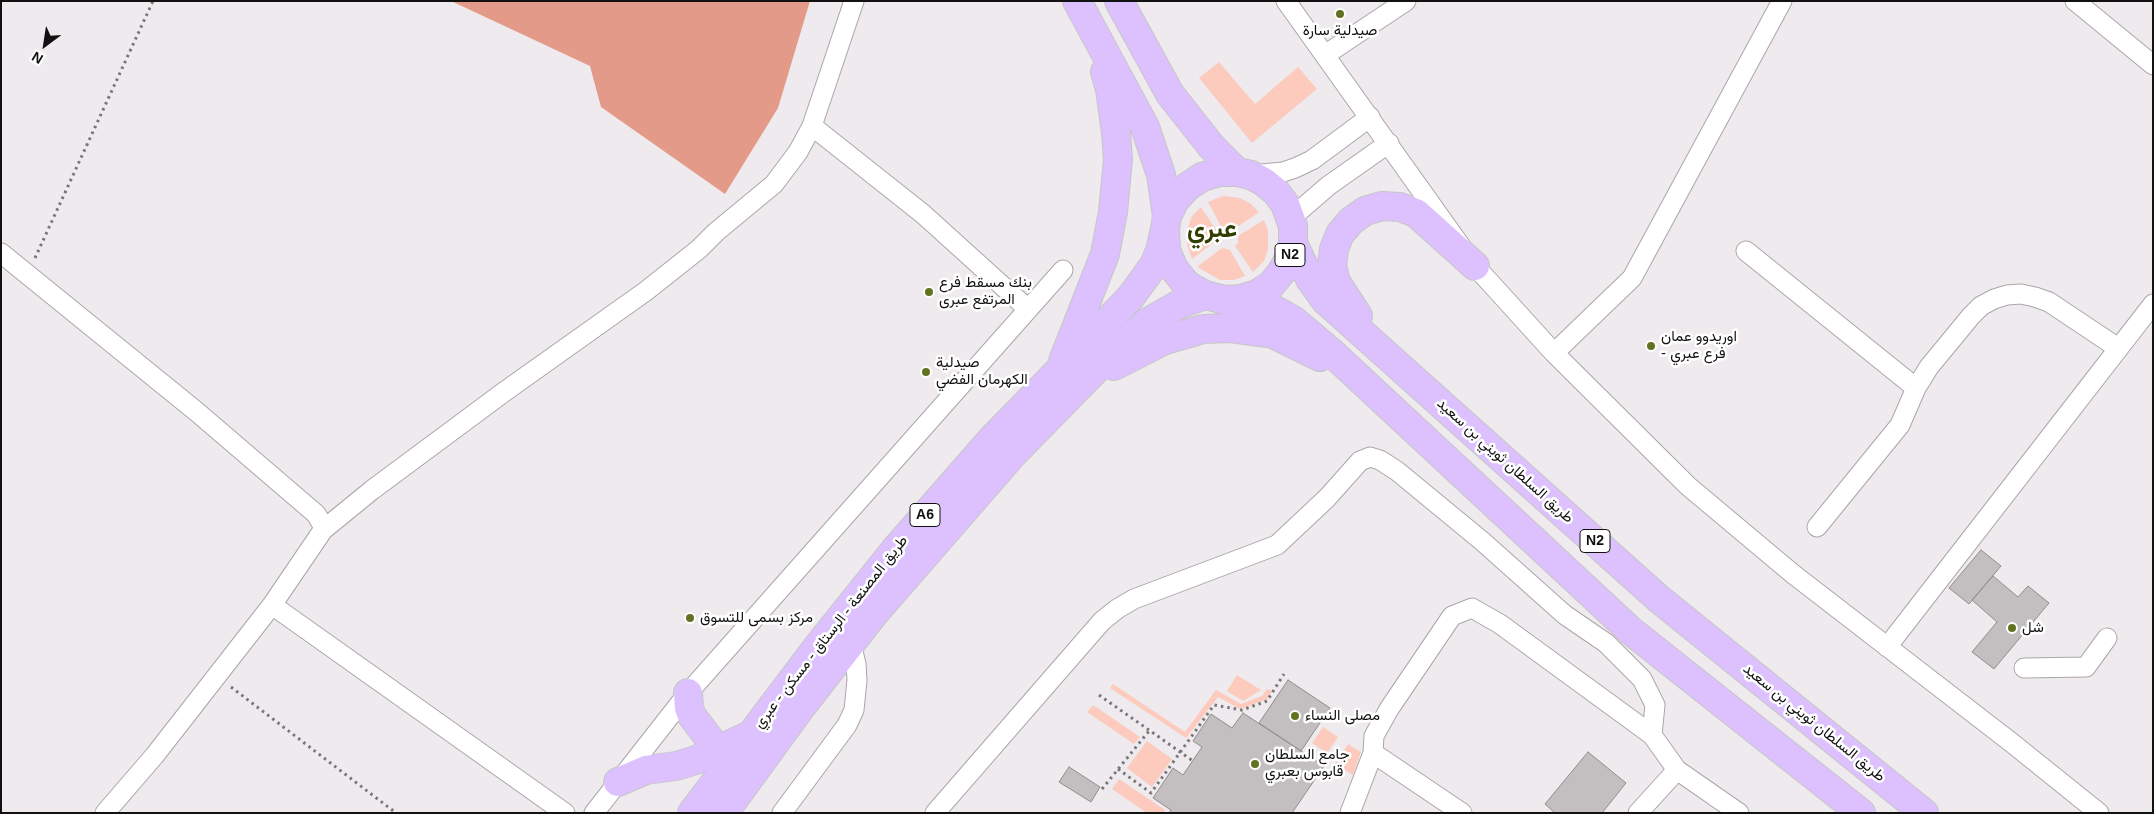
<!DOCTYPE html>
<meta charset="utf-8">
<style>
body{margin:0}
#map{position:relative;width:2154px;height:814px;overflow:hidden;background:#eeeaed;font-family:Arial,sans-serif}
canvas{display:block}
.frame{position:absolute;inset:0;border:2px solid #121112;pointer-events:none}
.north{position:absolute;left:20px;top:20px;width:50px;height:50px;-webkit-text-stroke:4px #fff;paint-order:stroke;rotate:211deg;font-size:14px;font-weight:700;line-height:20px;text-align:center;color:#121112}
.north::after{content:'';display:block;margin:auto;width:18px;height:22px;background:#121112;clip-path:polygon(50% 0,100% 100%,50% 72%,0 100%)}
</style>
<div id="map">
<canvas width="2154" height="814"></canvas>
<div class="frame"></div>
<div class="north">N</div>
</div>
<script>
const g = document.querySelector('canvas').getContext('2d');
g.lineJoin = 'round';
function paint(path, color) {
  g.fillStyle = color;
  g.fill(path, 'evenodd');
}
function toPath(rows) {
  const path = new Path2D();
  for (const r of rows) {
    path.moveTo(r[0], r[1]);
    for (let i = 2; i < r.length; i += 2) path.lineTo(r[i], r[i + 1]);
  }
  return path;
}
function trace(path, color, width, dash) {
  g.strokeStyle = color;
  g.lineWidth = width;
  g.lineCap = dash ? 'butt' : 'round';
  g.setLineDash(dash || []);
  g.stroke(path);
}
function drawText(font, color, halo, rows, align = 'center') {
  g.font = font + ' Arial,Vazirmatn,sans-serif';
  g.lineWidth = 5;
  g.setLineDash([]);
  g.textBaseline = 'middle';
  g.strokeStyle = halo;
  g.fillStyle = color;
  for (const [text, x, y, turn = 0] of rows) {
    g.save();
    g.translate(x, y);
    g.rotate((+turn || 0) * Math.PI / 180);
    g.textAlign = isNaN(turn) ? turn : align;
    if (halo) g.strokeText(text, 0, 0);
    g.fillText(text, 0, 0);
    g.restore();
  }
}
const green = toPath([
 [1219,62,1255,104,1298,67,1317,89,1252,143,1199,78],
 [1223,196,1240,198,1251,204,1259,212,1233,230,1228,227,1222,228,1208,202],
 [1201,207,1218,233,1216,241,1192,259,1187,245,1187,230,1192,216],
 [1264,220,1268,230,1268,249,1264,261,1253,272,1235,246,1238,243,1238,236],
 [1222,248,1230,250,1245,276,1234,280,1220,280,1199,268,1198,266],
 [1237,675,1261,690,1243,701,1227,691],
 [1113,684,1185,732,1216,690,1241,704,1262,696,1267,689,1272,691,1267,699,1244,708,1240,709,1218,697,1186,738,1110,688],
 [1093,705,1140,737,1134,744,1087,712],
 [1323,727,1338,737,1327,753,1312,743],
 [1147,741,1172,759,1152,787,1127,768],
 [1348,744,1361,752,1353,775,1335,764],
 [1119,779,1165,810,1163,813,1147,813,1112,789]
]);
const forest = toPath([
 [451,1,810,1,778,108,725,194,601,107,590,66]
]);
const building = toPath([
 [1981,550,2001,566,1969,604,1949,588,1981,550],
 [1993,576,2018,597,2028,586,2049,603,1994,669,1972,652,1997,622,1972,600,1993,576],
 [1288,680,1330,708,1301,751,1259,723,1288,680],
 [1243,713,1324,766,1292,813,1169,813,1171,810,1153,798,1173,768,1183,775,1202,747,1193,741,1211,714,1232,728,1243,713],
 [1588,752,1626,783,1602,813,1555,813,1545,804,1588,752],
 [1069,767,1100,787,1091,802,1059,782,1069,767]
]);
const path = toPath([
 [35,258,153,1],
 [231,687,396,813],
 [1099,695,1193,761],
 [1118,769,1151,793,1214,705,1242,710,1267,701,1284,674],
 [1102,789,1149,731]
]);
const minor = toPath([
 [1286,1,1475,266,1554,353,1688,486,1793,574,2012,743,2099,813],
 [2075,1,2153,65],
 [1325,55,1406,1],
 [812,126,923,214,1028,309],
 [1251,175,1283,172,1295,168,1312,160,1370,117],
 [1291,218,1328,186,1389,143],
 [1746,251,1916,388],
 [1,253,197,412,316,514,322,524,323,530,272,605,155,755,105,813],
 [1554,353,1632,278,1782,1],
 [1817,527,1900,425,1916,388,1929,367,1971,316,1981,306,1994,299,2007,295,2021,294,2035,297,2049,302,2118,348],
 [323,530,372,490,504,392,646,291,699,249,716,232,774,184,798,152,812,126,854,1],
 [272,605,565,813],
 [1887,647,2153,304],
 [2024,668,2086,667,2107,638],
 [1373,753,1462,813],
 [594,813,688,693,1063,270],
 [782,813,847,725,854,710,857,680,856,664,851,643],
 [935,813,1102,621,1117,609,1134,599,1277,545,1327,498,1360,461,1370,457,1380,460,1397,471,1482,541,1565,615,1606,643,1642,679,1655,705,1652,735,1677,770,1739,813],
 [1350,813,1373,753,1374,736,1389,709,1452,616,1472,608,1500,624,1652,735],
 [1638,813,1677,770]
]);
const highway = toPath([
 [1077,1,1145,127,1161,175,1167,216,1165,229,1166,250,1174,269,1187,285,1205,295,1225,300,1241,299,1257,294,1271,285,1281,273,1289,259,1293,243,1293,226,1285,204,1276,192,1264,182,1251,175,1237,172,1219,172,1202,177,1187,187,1175,200,1167,216],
 [1119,1,1170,94,1211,146,1237,172],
 [1293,243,1310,279,1325,300,1659,599,1924,813],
 [1225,300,1268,306,1293,320,1331,352,1631,631,1861,813],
 [1358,316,1336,282,1332,266,1334,249,1340,234,1351,221,1365,211,1382,206,1400,207,1416,213,1475,266],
 [1063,361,1105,254,1113,212,1118,159,1116,133,1110,89,1105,72],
 [1114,366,1165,340,1203,329,1229,328,1273,334,1320,357],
 [688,693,689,708,692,716,718,750],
 [618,782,646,770,676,766,696,760,748,736],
 [692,813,818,646,894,551,992,439,1130,298,1154,265,1160,251,1165,229],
 [724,813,802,706,873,615,1013,454,1104,361,1148,322,1178,305,1205,295]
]);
const markers = [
 [1340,14,5,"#617321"],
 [929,292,5,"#617321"],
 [1651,346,5,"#617321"],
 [926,372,5,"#617321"],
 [690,618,5,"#617321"],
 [2012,628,5,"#617321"],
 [1295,716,5,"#617321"],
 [1255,764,5,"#617321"]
];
const shields = [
 [1290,255,30],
 [925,515,30],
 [1595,541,30]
];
const shieldNames = [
 ["N2",1290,255],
 ["A6",925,515],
 ["N2",1595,541]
];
const poiNames = [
 ["صيدلية سارة",1340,31,"center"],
 ["بنك مسقط فرع",939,283],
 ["المرتفع عبرى",939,300],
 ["اوريدوو عمان",1661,337],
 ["- فرع عبري",1661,354],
 ["صيدلية",936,363],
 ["الكهرمان الفضي",936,380],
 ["مركز بسمى للتسوق",700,618],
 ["شل",2022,628],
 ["مصلى النساء",1305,716],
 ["جامع السلطان",1265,755],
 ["قابوس بعبري",1265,772]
];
const streetNames = [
 ["طريق السلطان ثويني بن سعيد",1505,461,42],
 ["طريق المصنعة - الرستاق - مسكن - عبري",831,632,-52],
 ["طريق السلطان ثويني بن سعيد",1814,723,39]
];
const townNames = [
 ["عبري",1212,230]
];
paint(green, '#fdcabe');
paint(forest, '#e49a89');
paint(building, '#c3bebf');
trace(building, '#908b8c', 1);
trace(minor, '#aaa6a9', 21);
trace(highway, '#c6c6c6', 30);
trace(path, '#787678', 3, [2.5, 4]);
trace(minor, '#fff', 19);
trace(highway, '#ddc1fe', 28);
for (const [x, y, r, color] of markers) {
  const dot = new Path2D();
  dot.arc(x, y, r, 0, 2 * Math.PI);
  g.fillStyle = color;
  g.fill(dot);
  trace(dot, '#fff', 2);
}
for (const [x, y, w] of shields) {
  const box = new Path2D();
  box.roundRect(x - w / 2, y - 11.5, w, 23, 4);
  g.fillStyle = '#fff';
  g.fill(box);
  trace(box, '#121112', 1);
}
drawText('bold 14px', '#121112', null, shieldNames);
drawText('15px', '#121112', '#fff', poiNames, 'left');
drawText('15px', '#121112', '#fff', streetNames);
drawText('bold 25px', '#323d01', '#fff', townNames);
</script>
